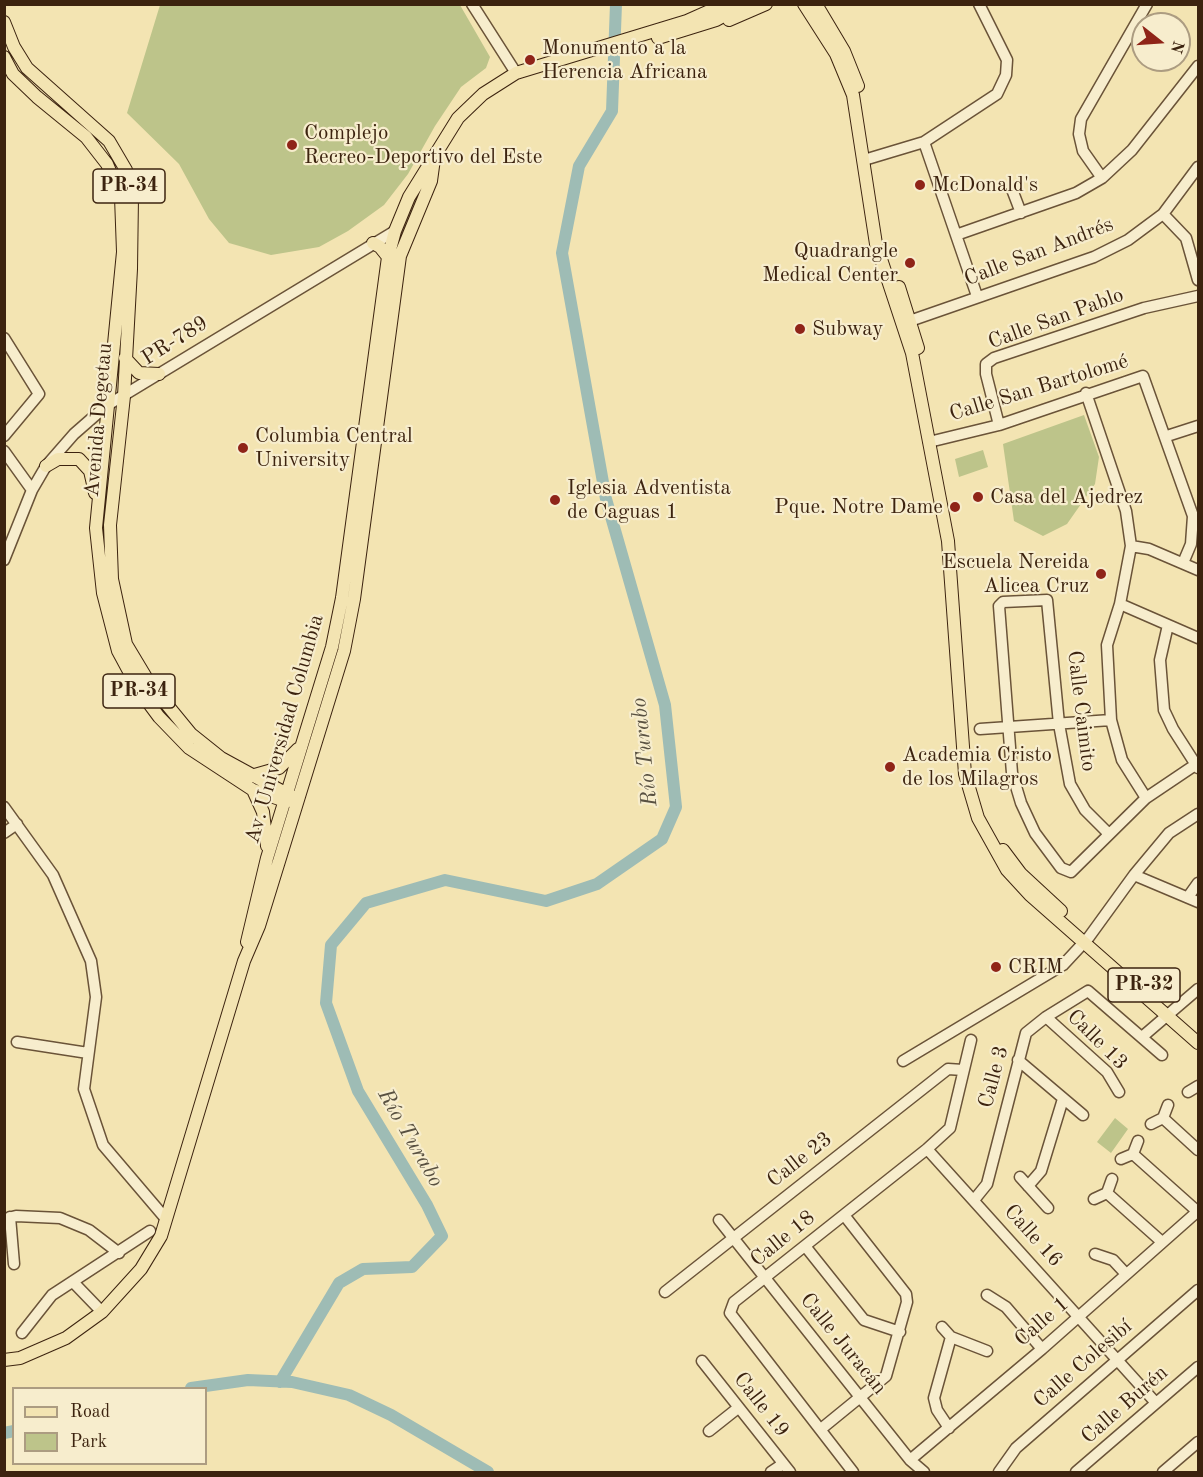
<!DOCTYPE html>
<meta charset="utf-8">
<style>
body{margin:0}
#map{position:relative;width:1203px;height:1477px;overflow:hidden;background:#f3e4b2;font-family:"Old Standard TT",serif}
canvas{display:block}
.frame{position:absolute;inset:0;border:6px solid #3c230f;pointer-events:none}
.legend{position:absolute;left:12px;top:1387px;width:195px;height:78px;box-sizing:border-box;background:#f7edcd;border:2px solid #ac9c81;margin:0;padding:8px 10px;list-style:none;font-size:18px;color:#3c230f}
.legend li{display:flex;align-items:center;gap:12px;height:30px}
.legend b{width:30px;border:2px solid #ac9c81}
.north{position:absolute;left:1131px;top:12px;width:60px;height:60px;box-sizing:border-box;background:#f7edcd;border:2px solid #ac9c81;border-radius:50%;rotate:107deg;font-size:16px;font-weight:700;line-height:24px;text-align:center;color:#3c230f}
.north::after{content:'';display:block;margin:auto;width:21px;height:27px;background:#8f2418;clip-path:polygon(50% 0,100% 100%,50% 72%,0 100%)}
</style>
<div id="map">
<canvas width="1203" height="1477"></canvas>
<div class="frame"></div>
<ul class="legend">
<li><b style="height:8px;background:#f3e4b2"></b>Road</li>
<li><b style="height:16px;background:#bdc48a"></b>Park</li>
</ul>
<div class="north">N</div>
</div>
<script>
const g = document.querySelector('canvas').getContext('2d');
g.lineJoin = 'round';
function paint(path, color) {
  g.fillStyle = color;
  g.fill(path, 'evenodd');
}
function toPath(rows) {
  const path = new Path2D();
  for (const r of rows) {
    path.moveTo(r[0], r[1]);
    for (let i = 2; i < r.length; i += 2) path.lineTo(r[i], r[i + 1]);
  }
  return path;
}
function trace(path, color, width, dash) {
  g.strokeStyle = color;
  g.lineWidth = width;
  g.lineCap = dash ? 'butt' : 'round';
  g.setLineDash(dash || []);
  g.stroke(path);
}
function drawText(font, color, halo, rows, align = 'center') {
  g.font = font + ' "Old Standard TT",serif';
  g.lineWidth = 4.5;
  g.setLineDash([]);
  g.textBaseline = 'middle';
  g.strokeStyle = halo;
  g.fillStyle = color;
  for (const [text, x, y, turn = 0] of rows) {
    g.save();
    g.translate(x, y);
    g.rotate((+turn || 0) * Math.PI / 180);
    g.textAlign = isNaN(turn) ? turn : align;
    if (halo) g.strokeText(text, 0, 0);
    g.fillText(text, 0, 0);
    g.restore();
  }
}
const green = toPath([
 [160,5,460,5,490,57,486,68,461,87,435,126,408,174,384,205,348,231,319,247,271,255,229,243,209,219,179,164,127,113],
 [1084,415,1099,457,1095,484,1067,524,1043,536,1014,521,1003,444],
 [983,450,988,467,959,477,955,459],
 [1115,1118,1128,1129,1111,1153,1097,1142]
]);
const river = toPath([
 [280,1382,339,1283,363,1269,412,1267,442,1236,427,1205,358,1091,326,1003,331,945,366,903,445,880,546,901,597,884,662,839,676,807,665,705,606,499,562,253,579,166,612,111,616,4],
 [191,1388,248,1380,292,1382,349,1395,391,1415,488,1472],
 [4,1433,14,1431]
]);
const minor = toPath([
 [472,4,516,73],
 [924,142,977,296],
 [864,160,924,142,997,94,1006,75,1007,60,979,4],
 [1102,178,1083,151,1079,134,1081,119,1147,4],
 [1013,192,1021,213],
 [1163,214,1186,238,1198,280],
 [956,235,1076,193,1102,178,1132,150,1198,66],
 [904,323,1094,257,1128,240,1163,214,1198,167],
 [4,338,39,394,4,436],
 [1086,393,1126,511,1131,546,1120,604,1107,645,1111,720,1122,760,1146,798],
 [999,425,986,374,986,364,994,358,1144,308,1198,296],
 [1167,436,1198,426],
 [929,442,999,425,1143,376,1193,516,1191,544,1183,563],
 [4,451,32,490],
 [1131,546,1149,549,1198,570],
 [4,560,32,490,46,466,74,434,106,406,395,231],
 [1120,604,1198,638],
 [1168,625,1160,660,1164,710,1173,729,1198,768],
 [980,729,1111,720],
 [4,807,53,875,91,961,96,997,84,1089,103,1145,166,1219],
 [4,833,17,824],
 [1108,833,1085,810,1070,784,1059,724,1047,600,1003,602,999,606,1012,773,1021,803,1035,833,1061,868,1071,872,1146,798,1198,763],
 [1134,875,1198,902],
 [1188,897,1198,883],
 [1046,1017,1107,1072,1119,1092],
 [1142,1037,1198,989],
 [17,1042,88,1053],
 [1018,1060,1083,1115],
 [903,1061,1063,965,1089,937,1134,875,1169,833,1198,814],
 [1188,1092,1198,1086],
 [1163,1118,1198,1150],
 [1151,1124,1163,1118,1168,1105],
 [927,1149,1156,1403],
 [1133,1154,1198,1212],
 [1121,1159,1133,1154,1138,1141],
 [1020,1177,1048,1208],
 [1028,1186,1041,1171,1063,1099],
 [1107,1193,1162,1242],
 [1094,1199,1107,1193,1112,1179],
 [974,1200,987,1184,1026,1033,1046,1017,1088,991,1162,1055],
 [10,1217,14,1264],
 [4,1219,16,1216,60,1218,89,1230,119,1253],
 [719,1220,910,1460,924,1472],
 [805,1246,864,1320,900,1332],
 [1095,1254,1113,1260,1126,1274],
 [74,1283,102,1312],
 [665,1292,948,1069,963,1070],
 [987,1295,1006,1307,1042,1349],
 [942,1327,951,1337,987,1351],
 [22,1333,52,1295,150,1231],
 [702,1361,790,1472],
 [949,1428,937,1410,934,1398,951,1337],
 [821,1429,886,1376,907,1302,906,1294,844,1215],
 [709,1431,738,1408],
 [910,1460,1042,1349,1198,1211],
 [771,1472,783,1464],
 [853,1472,730,1313,734,1302,927,1149,950,1128,971,1040],
 [999,1472,1016,1448,1198,1290],
 [1076,1472,1198,1367],
 [1163,1472,1198,1442]
]);
const major = toPath([
 [804,4,836,54,853,95,876,244,912,353,948,541,965,774,978,818,1007,870,1030,895,1198,1043],
 [816,4,844,51,858,86],
 [729,20,766,4],
 [4,22,14,47,27,68,109,141,126,170,132,197,131,269,124,396,110,525,112,579,126,644,150,684,191,734,221,758,287,794,288,801],
 [658,38,716,20,745,4],
 [4,57,13,74,37,97,86,137,107,164,121,197,123,252,96,528,103,593,118,651,139,690,159,717,189,748,253,790,285,801,290,795],
 [373,243,380,247,388,257],
 [899,287,918,348],
 [125,358,139,373,159,374],
 [46,466,58,459,79,459,90,471,95,493],
 [251,776,279,768,298,749],
 [253,790,263,812,267,846],
 [1003,850,1021,874,1061,911],
 [247,942,267,858,332,647,342,598,388,257,395,231,409,197,458,118,483,94,516,73,687,21,725,4],
 [4,1360,20,1358,66,1338,102,1312,141,1269,161,1236,244,961,259,926,344,651,354,599,400,256,431,181,434,159]
]);
const markers = [
 [530,60,6,"#8f2418"],
 [292,145,6,"#8f2418"],
 [920,185,6,"#8f2418"],
 [910,263,6,"#8f2418"],
 [800,329,6,"#8f2418"],
 [243,448,6,"#8f2418"],
 [978,497,6,"#8f2418"],
 [555,500,6,"#8f2418"],
 [955,507,6,"#8f2418"],
 [1101,574,6,"#8f2418"],
 [890,767,6,"#8f2418"],
 [996,967,6,"#8f2418"]
];
const shields = [
 [129,186,72],
 [139,691,72],
 [1144,985,72]
];
const shieldNames = [
 ["PR-34",129,186],
 ["PR-34",139,691],
 ["PR-32",1144,985]
];
const poiNames = [
 ["Monumento a la",542,48],
 ["Herencia Africana",542,72],
 ["Complejo",304,133],
 ["Recreo-Deportivo del Este",304,157],
 ["McDonald's",932,185],
 ["Quadrangle",898,251,"right"],
 ["Medical Center",898,275,"right"],
 ["Subway",812,329],
 ["Columbia Central",255,436],
 ["University",255,460],
 ["Iglesia Adventista",567,488],
 ["de Caguas 1",567,512],
 ["Casa del Ajedrez",990,497],
 ["Pque. Notre Dame",943,507,"right"],
 ["Escuela Nereida",1089,562,"right"],
 ["Alicea Cruz",1089,586,"right"],
 ["Academia Cristo",902,755],
 ["de los Milagros",902,779],
 ["CRIM",1008,967]
];
const streetNames = [
 ["Calle San Andrés",1039,252,-21],
 ["Calle San Pablo",1056,319,-20],
 ["PR-789",175,341,-32],
 ["Calle San Bartolomé",1039,388,-17],
 ["Avenida Degetau",99,420,-85],
 ["Calle Caimito",1081,711,83],
 ["Av. Universidad Columbia",285,729,-74],
 ["Calle 13",1097,1040,45],
 ["Calle 3",994,1077,-75],
 ["Calle 23",800,1160,-38],
 ["Calle 16",1033,1236,48],
 ["Calle 18",783,1239,-39],
 ["Calle 1",1042,1322,-41],
 ["Calle Juracán",843,1344,51],
 ["Calle Colesibí",1083,1364,-41],
 ["Calle 19",761,1405,52],
 ["Calle Burén",1125,1405,-41]
];
const waterNames = [
 ["Río Turabo",645,752,-96],
 ["Río Turabo",410,1138,60]
];
paint(green, '#bdc48a');
trace(river, '#9ebcb5', 12);
trace(minor, '#6a5338', 13);
trace(major, '#3c230f', 14);
trace(minor, '#f7edcd', 10);
trace(major, '#f3e4b2', 12);
for (const [x, y, r, color] of markers) {
  const dot = new Path2D();
  dot.arc(x, y, r, 0, 2 * Math.PI);
  g.fillStyle = color;
  g.fill(dot);
  trace(dot, '#f7edcd', 2);
}
for (const [x, y, w] of shields) {
  const box = new Path2D();
  box.roundRect(x - w / 2, y - 17, w, 34, 4.5);
  g.fillStyle = '#f7edcd';
  g.fill(box);
  trace(box, '#3c230f', 1.5);
}
drawText('bold 20px', '#3c230f', null, shieldNames);
drawText('21px', '#3c230f', '#f7edcd', poiNames, 'left');
drawText('21px', '#3c230f', '#f7edcd', streetNames);
drawText('italic 22px', '#595141', '#f7edcd', waterNames);
</script>
